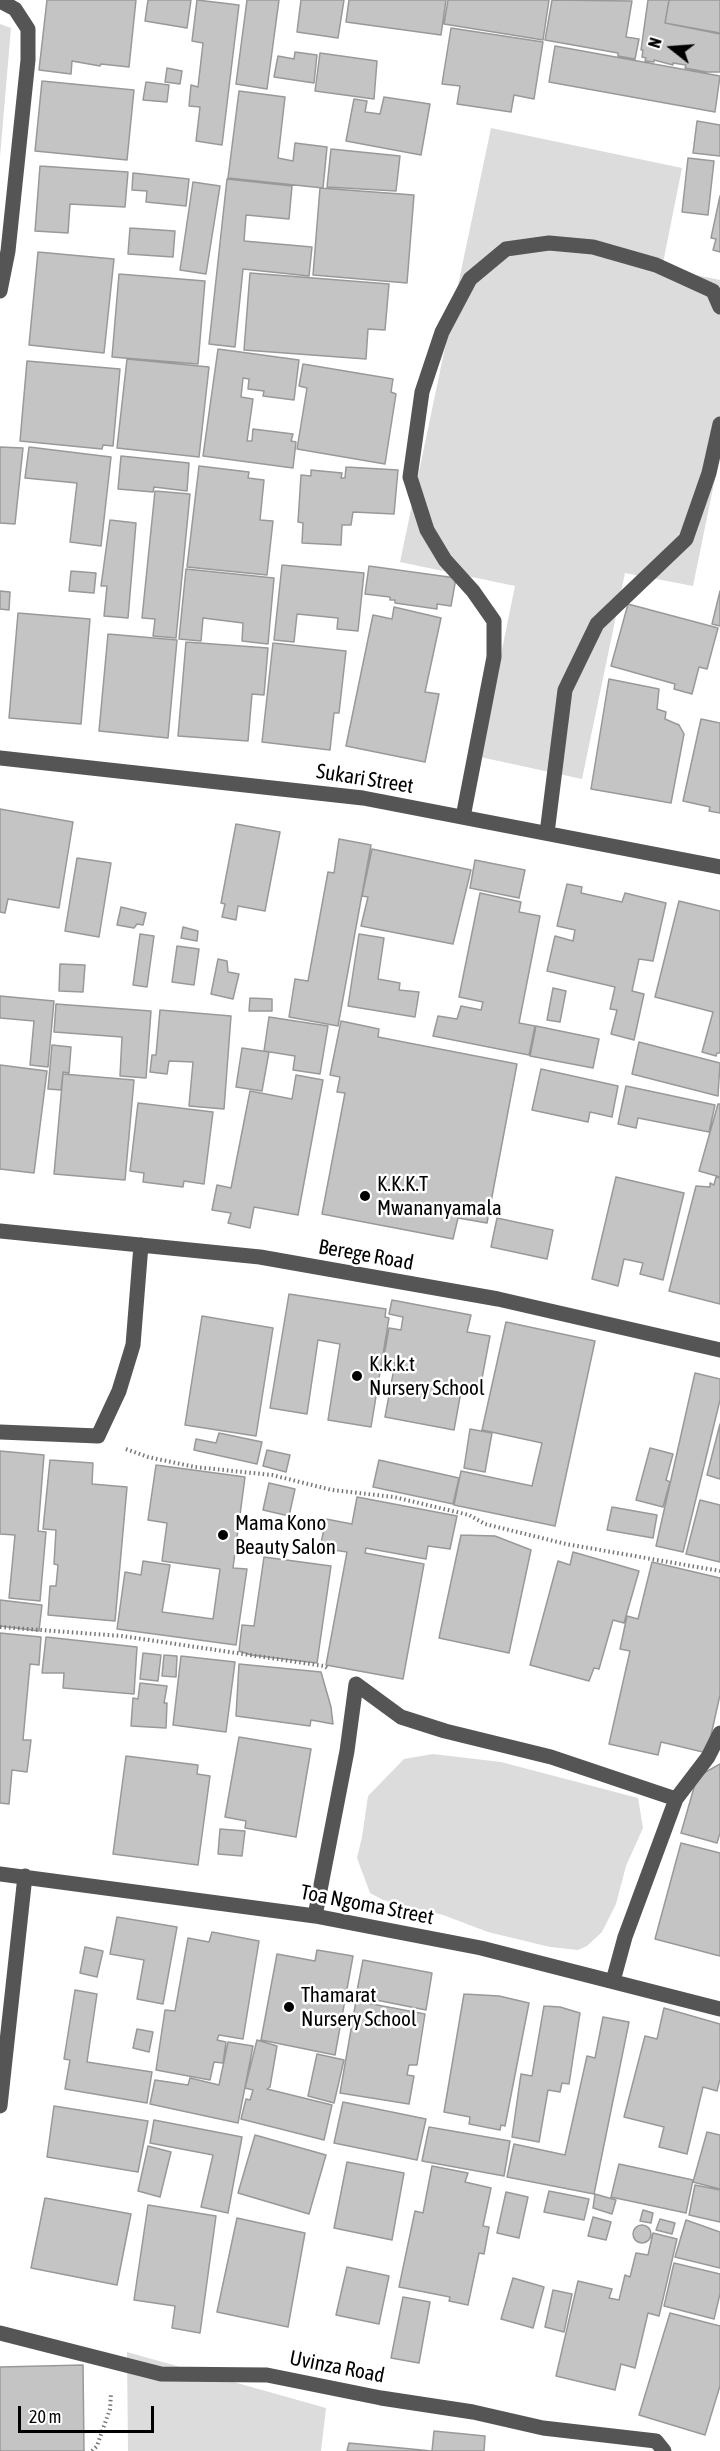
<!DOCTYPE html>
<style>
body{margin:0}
#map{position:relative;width:720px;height:2451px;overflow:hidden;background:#fff;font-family:"Asap Condensed",sans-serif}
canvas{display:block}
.north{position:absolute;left:642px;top:18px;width:60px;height:60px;-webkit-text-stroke:4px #fff;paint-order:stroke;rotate:287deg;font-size:16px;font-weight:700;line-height:24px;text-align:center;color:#000}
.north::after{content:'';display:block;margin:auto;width:21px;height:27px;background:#000;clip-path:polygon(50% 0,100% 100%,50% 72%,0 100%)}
.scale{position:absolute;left:18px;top:2406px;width:136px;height:27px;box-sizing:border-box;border:3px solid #000;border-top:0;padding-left:8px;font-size:18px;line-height:21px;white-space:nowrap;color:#000;-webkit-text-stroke:4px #fff;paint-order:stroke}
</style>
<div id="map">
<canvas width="720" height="2451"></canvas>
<div class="north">N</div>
<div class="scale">20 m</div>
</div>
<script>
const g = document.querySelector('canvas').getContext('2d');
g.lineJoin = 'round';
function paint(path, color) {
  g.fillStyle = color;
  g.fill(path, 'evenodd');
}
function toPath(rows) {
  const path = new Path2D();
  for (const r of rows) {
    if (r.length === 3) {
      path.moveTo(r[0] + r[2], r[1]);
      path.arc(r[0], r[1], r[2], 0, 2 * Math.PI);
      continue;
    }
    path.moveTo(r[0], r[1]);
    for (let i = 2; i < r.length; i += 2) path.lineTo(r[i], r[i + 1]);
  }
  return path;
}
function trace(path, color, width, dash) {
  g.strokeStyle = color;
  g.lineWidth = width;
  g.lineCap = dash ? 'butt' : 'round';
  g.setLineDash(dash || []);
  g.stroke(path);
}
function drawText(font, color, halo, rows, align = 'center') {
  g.font = font + ' "Asap Condensed",sans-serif';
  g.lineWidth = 5;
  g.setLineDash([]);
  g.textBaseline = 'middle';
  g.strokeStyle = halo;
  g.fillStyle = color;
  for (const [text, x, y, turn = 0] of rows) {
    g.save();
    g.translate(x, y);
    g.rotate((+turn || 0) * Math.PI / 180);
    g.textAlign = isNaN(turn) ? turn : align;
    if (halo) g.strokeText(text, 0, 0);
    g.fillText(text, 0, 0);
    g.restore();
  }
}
const green = toPath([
 [0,24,11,28,0,157],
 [491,128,682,168,662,268,720,280,720,454,693,586,625,573,582,779,480,757,515,586,400,562],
 [433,1754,501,1762,638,1798,643,1828,626,1866,616,1904,602,1932,587,1946,578,1950,550,1947,488,1932,443,1915,383,1900,370,1893,357,1858,362,1837,368,1796,404,1759],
 [127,2352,326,2408,321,2451,128,2451]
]);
const building = toPath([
 [47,0,136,0,129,67,101,64,100,66,72,61,71,74,39,70,47,0],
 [148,0,191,0,187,28,145,21,148,0],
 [197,0,239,5,222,145,196,141,200,107,189,106,191,85,198,87,203,43,192,41,197,0],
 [247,0,279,0,267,89,236,84,247,0],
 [301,0,344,0,338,38,297,32,301,0],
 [349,0,446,0,441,35,346,22,349,0],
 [448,0,549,0,543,40,444,24,448,0],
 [552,0,632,1,626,37,639,39,635,59,618,56,618,53,545,40,552,0],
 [648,0,669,0,665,23,720,33,720,72,706,72,685,68,686,65,673,63,673,65,654,60,654,62,645,61,646,58,642,57,643,50,641,50,648,0],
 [669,0,720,0,720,34,665,23,669,0],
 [451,28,543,42,534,99,514,95,511,112,457,104,460,86,442,84,451,28],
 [555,46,720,76,715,112,549,82,555,46],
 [295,52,317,55,314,83,274,77,278,56,294,59,295,52],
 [320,53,377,61,374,99,315,91,320,53],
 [167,68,182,71,180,84,165,82,167,68],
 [42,81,134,90,127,160,35,151,42,81],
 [146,82,169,85,167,102,143,100,146,82],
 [239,91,285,97,278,158,293,161,295,143,327,147,323,188,228,178,239,91],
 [384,97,430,104,421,155,346,141,354,99,367,101,365,112,380,114,384,97],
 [697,121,720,125,720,156,693,153,697,121],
 [331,149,400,156,396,191,327,187,331,149],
 [688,158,714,161,708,215,682,212,688,158],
 [40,166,128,172,125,207,70,204,68,233,35,231,40,166],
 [133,173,189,179,186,206,146,202,147,191,132,190,133,173],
 [227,179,292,186,289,219,246,215,244,241,312,247,309,276,243,269,235,347,209,344,227,179],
 [193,182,220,186,206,274,180,270,193,182],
 [320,188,414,195,407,283,313,275,320,188],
 [720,196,720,252,713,250,716,239,711,238,720,196],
 [130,228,175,231,173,257,128,254,130,228],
 [38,252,114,259,104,353,29,345,38,252],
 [250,273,389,284,385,330,368,329,366,359,244,350,250,273],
 [119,274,205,281,198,364,112,357,119,274],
 [218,349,299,360,294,400,263,396,264,391,248,389,249,379,243,378,241,397,253,399,247,441,252,441,253,429,293,434,291,441,296,442,293,468,203,456,218,349],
 [127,359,209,367,199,457,117,448,127,359],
 [27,361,120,369,113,446,103,445,102,449,20,441,27,361],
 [303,364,393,379,391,392,396,394,385,464,297,449,307,388,299,386,303,364],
 [0,447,23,448,15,524,0,523,0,447],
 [29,447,111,457,101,546,70,542,77,483,25,478,29,447],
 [121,456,189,463,187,491,154,487,153,492,118,489,121,456],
 [199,466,249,472,248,478,264,480,260,520,273,521,267,575,187,567,199,466],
 [346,467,398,470,394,514,353,512,351,525,342,525,341,545,302,543,303,523,298,522,301,475,311,476,311,470,342,473,341,478,345,478,346,467],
 [155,491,190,494,176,638,153,636,155,619,142,618,155,491],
 [110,520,136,523,128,618,104,616,107,586,101,586,110,520],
 [282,565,364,573,358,631,337,629,338,618,297,614,294,642,274,640,282,565],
 [369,566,456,578,451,606,437,604,437,609,395,603,395,600,390,600,390,597,365,594,369,566],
 [186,569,274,578,268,644,242,641,243,623,203,618,201,641,179,639,186,569],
 [71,571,96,573,94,593,69,591,71,571],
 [0,591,10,592,9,610,0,609,0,591],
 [720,591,720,626,712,624,720,591],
 [628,604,718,628,707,669,699,667,692,694,674,689,675,684,611,666,628,604],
 [394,607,441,618,425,692,439,694,425,762,346,746,373,615,392,619,394,607],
 [18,613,90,619,81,724,9,718,18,613],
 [108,634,177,640,168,738,99,731,108,634],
 [186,642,268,648,264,695,252,694,248,741,178,736,186,642],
 [273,643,346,651,339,713,334,713,330,750,262,742,273,643],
 [609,679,659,689,657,709,666,712,665,719,679,725,684,734,671,803,591,789,609,679],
 [701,719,720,723,720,813,709,811,710,807,683,801,701,719],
 [0,809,73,822,59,908,8,899,5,913,0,912,0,809],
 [236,824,280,832,265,911,238,906,236,920,222,917,225,904,221,903,236,824],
 [339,839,371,845,338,1026,289,1017,295,979,308,981,328,872,334,873,339,839],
 [372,849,471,870,453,944,361,926,368,897,362,896,372,849],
 [77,858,111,863,99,937,65,931,77,858],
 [475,860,525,870,519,898,470,888,475,860],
 [567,884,582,887,581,893,622,902,625,893,666,903,653,961,639,959,632,991,644,994,634,1040,611,1034,617,1010,610,1009,615,987,547,971,555,936,573,941,575,930,557,926,567,884],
 [480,893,521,902,519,912,540,916,519,1023,535,1026,529,1055,433,1036,438,1016,457,1019,461,1006,481,1010,483,1002,459,997,480,893],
 [679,901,720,911,720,1053,717,1053,716,1056,702,1052,713,1012,655,997,679,901],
 [121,907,146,913,143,925,137,924,134,928,117,925,121,907],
 [183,927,198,931,197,941,181,938,183,927],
 [140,934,154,936,147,987,133,985,140,934],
 [359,934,384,938,378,979,400,983,399,990,419,992,415,1017,348,1006,359,934],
 [177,946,199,949,194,985,172,982,177,946],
 [218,959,227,961,228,972,239,974,233,999,211,994,218,959],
 [60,964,85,965,83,992,59,991,60,964],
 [553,988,566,991,560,1022,547,1020,553,988],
 [0,996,54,1001,48,1067,30,1065,34,1021,0,1018,0,996],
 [250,998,272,999,272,1011,249,1011,250,998],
 [56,1004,151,1011,146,1078,120,1076,122,1037,54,1032,56,1004],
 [160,1010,231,1016,224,1109,189,1106,193,1062,169,1061,167,1074,150,1072,152,1055,156,1055,160,1010],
 [269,1017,328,1026,320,1074,293,1070,295,1056,264,1051,269,1017],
 [341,1021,379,1029,378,1037,517,1064,487,1223,458,1218,453,1239,322,1214,345,1093,337,1092,340,1077,330,1075,341,1021],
 [536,1026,599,1039,593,1068,530,1056,536,1026],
 [639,1042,720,1063,718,1096,632,1074,639,1042],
 [52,1045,71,1047,69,1073,63,1072,61,1090,48,1089,52,1045],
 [242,1048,269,1052,262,1091,236,1087,242,1048],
 [0,1065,47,1071,34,1173,0,1169,0,1065],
 [541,1069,618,1086,612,1117,590,1112,588,1122,532,1110,541,1069],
 [63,1074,134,1080,125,1180,54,1174,63,1074],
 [296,1075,323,1080,298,1215,254,1207,250,1228,228,1223,231,1213,212,1210,217,1185,231,1188,250,1091,292,1099,296,1075],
 [626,1086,715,1105,709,1132,638,1118,636,1128,618,1124,626,1086],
 [138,1103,213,1112,204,1184,184,1181,183,1187,143,1182,144,1173,130,1171,138,1103],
 [718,1104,720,1104,720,1177,699,1171,718,1104],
 [616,1177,684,1193,663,1280,640,1274,643,1263,624,1259,618,1286,592,1279,616,1177],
 [716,1177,720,1178,720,1304,669,1291,696,1186,710,1187,710,1183,714,1185,716,1177],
 [497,1218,553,1230,547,1259,491,1247,497,1218],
 [289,1294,386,1309,385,1317,389,1318,371,1427,328,1420,340,1344,318,1340,307,1414,270,1408,289,1294],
 [392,1300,471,1315,467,1332,490,1336,480,1389,462,1386,454,1430,385,1417,395,1363,383,1361,389,1328,401,1330,403,1317,389,1314,392,1300],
 [202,1316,273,1328,256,1436,185,1425,202,1316],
 [506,1322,595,1341,555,1526,454,1505,461,1471,532,1486,542,1443,482,1430,506,1322],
 [695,1373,720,1379,720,1400,683,1552,656,1546,695,1373],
 [720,1424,720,1479,707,1475,720,1424],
 [470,1429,492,1433,485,1472,464,1468,470,1429],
 [219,1433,262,1442,257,1464,194,1450,196,1439,216,1443,219,1433],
 [650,1448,673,1454,666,1480,670,1482,663,1507,636,1500,650,1448],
 [267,1450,290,1455,286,1472,263,1466,267,1450],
 [0,1451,44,1455,38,1531,46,1532,40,1601,9,1598,15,1535,0,1534,0,1451],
 [50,1460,93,1463,92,1484,127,1487,115,1621,48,1615,50,1586,56,1586,58,1565,54,1564,56,1530,43,1529,50,1460],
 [379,1460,459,1478,453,1504,373,1487,379,1460],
 [156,1465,245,1477,233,1568,247,1569,236,1645,117,1629,125,1572,141,1575,143,1561,170,1565,162,1612,213,1619,220,1569,162,1561,167,1523,148,1520,156,1465],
 [269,1483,295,1489,289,1516,263,1510,269,1483],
 [357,1497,457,1516,450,1549,428,1546,426,1559,366,1548,365,1553,424,1564,403,1679,326,1665,347,1552,320,1548,326,1519,352,1524,357,1497],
 [700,1500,720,1505,720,1562,686,1554,700,1500],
 [612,1507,657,1515,653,1538,607,1530,612,1507],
 [461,1535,495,1536,531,1550,509,1653,439,1638,461,1535],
 [573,1552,639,1571,624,1623,613,1620,599,1669,594,1668,589,1681,530,1665,558,1561,570,1565,573,1552],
 [264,1557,331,1566,317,1663,251,1655,239,1651,242,1625,254,1626,264,1557],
 [652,1562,720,1578,720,1695,707,1753,661,1742,658,1755,609,1744,630,1651,620,1649,627,1616,638,1619,652,1562],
 [0,1600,42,1605,39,1631,0,1626,0,1600],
 [0,1633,41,1637,39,1665,30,1664,23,1740,31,1740,27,1772,12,1770,9,1804,0,1803,0,1633],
 [46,1637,137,1647,134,1694,63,1688,64,1673,42,1673,46,1637],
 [143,1653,161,1655,158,1681,140,1679,143,1653],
 [164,1655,177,1656,176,1677,162,1676,164,1655],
 [181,1656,235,1662,226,1732,173,1725,181,1656],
 [239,1664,321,1672,331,1707,333,1724,311,1720,310,1726,236,1716,239,1664],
 [140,1683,167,1686,164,1703,167,1703,166,1728,131,1726,133,1698,138,1699,140,1683],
 [239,1737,311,1749,296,1837,245,1828,246,1821,225,1817,239,1737],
 [126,1756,198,1765,197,1774,210,1776,198,1865,113,1854,126,1756],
 [720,1764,720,1833,717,1843,681,1833,697,1777,720,1764],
 [220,1829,245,1831,242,1856,218,1854,220,1829],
 [681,1843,720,1853,720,1956,655,1939,681,1843],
 [117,1917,177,1927,163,2004,137,1999,144,1960,110,1954,117,1917],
 [212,1932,259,1941,243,2039,219,2035,217,2040,226,2042,223,2063,214,2062,210,2080,156,2070,165,2010,175,2011,188,1938,209,1942,212,1932],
 [85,1947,103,1951,97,1977,80,1973,85,1947],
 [317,1950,353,1956,335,2055,261,2040,277,1954,315,1961,317,1950],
 [363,1960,432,1973,426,2010,356,1996,363,1960],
 [75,1990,97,1994,87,2062,152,2072,147,2103,65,2089,70,2060,64,2059,75,1990],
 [464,1994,499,1996,529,2003,505,2126,501,2125,500,2130,469,2124,470,2117,444,2112,464,1994],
 [356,2001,425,2014,417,2065,409,2065,407,2075,414,2076,409,2104,340,2093,356,2001],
 [544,2006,560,2007,580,2013,569,2084,562,2083,560,2092,548,2090,539,2142,512,2137,521,2074,532,2076,544,2006],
 [664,2008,720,2024,720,2079,717,2091,703,2087,687,2154,659,2147,664,2127,624,2117,645,2036,657,2039,664,2008],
 [603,2017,629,2022,594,2194,507,2177,514,2144,565,2155,587,2056,595,2058,603,2017],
 [137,2029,153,2032,149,2052,133,2048,137,2029],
 [257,2040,277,2046,270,2087,267,2089,332,2105,324,2140,241,2119,246,2099,250,2100,253,2090,245,2088,257,2040],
 [228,2042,253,2046,238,2123,150,2104,155,2080,188,2085,190,2078,219,2085,228,2042],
 [317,2054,344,2060,334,2103,308,2096,317,2054],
 [343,2102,426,2119,417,2160,334,2143,343,2102],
 [54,2106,148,2121,138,2172,47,2157,54,2106],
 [154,2120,242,2137,228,2213,201,2207,213,2155,150,2143,154,2120],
 [429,2127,510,2141,504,2176,422,2161,429,2127],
 [707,2132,720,2135,720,2189,693,2182,707,2132],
 [255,2135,326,2155,309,2214,238,2193,255,2135],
 [148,2146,171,2152,160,2197,138,2191,148,2146],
 [347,2162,404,2173,392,2240,334,2228,347,2162],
 [619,2164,693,2180,686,2213,611,2197,619,2164],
 [432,2166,468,2173,465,2182,491,2188,483,2226,489,2227,484,2254,479,2253,468,2305,449,2301,450,2297,399,2287,415,2211,423,2213,432,2166],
 [695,2185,720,2190,720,2222,689,2215,695,2185],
 [549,2191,589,2199,584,2220,544,2212,549,2191],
 [506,2192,528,2197,519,2238,497,2233,506,2192],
 [595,2194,616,2200,612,2214,593,2208,595,2194],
 [45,2198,131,2214,117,2285,31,2268,45,2198],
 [148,2205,216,2216,200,2333,172,2328,175,2306,134,2300,148,2205],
 [643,2210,653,2213,651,2223,640,2221,643,2210],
 [593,2217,611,2222,606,2240,588,2236,593,2217],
 [237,2218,305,2233,288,2327,217,2312,237,2218],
 [660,2219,675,2223,672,2234,656,2230,660,2219],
 [686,2220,720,2232,720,2268,675,2257,686,2220],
 [642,2234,9],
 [653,2233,677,2239,659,2316,648,2313,635,2368,621,2364,615,2390,556,2376,578,2281,612,2289,609,2298,619,2300,625,2275,630,2277,636,2253,648,2255,653,2233],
 [674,2263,720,2274,720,2294,714,2319,664,2306,674,2263],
 [347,2267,389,2276,379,2324,336,2315,347,2267],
 [513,2278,544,2287,533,2328,501,2319,513,2278],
 [553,2290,572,2294,564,2332,545,2327,553,2290],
 [403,2297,430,2302,419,2363,391,2358,403,2297],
 [670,2313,720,2326,720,2386,705,2435,639,2415,670,2313],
 [83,2365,84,2451,0,2451,0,2367,83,2365],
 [434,2431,485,2436,484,2451,347,2451,349,2443,432,2451,434,2431]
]);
const path = toPath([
 [126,1449,148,1457,195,1467,272,1475,332,1490,394,1497,469,1515,485,1524,566,1544,720,1571],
 [0,1627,122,1636,324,1666,329,1669],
 [92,2451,97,2446,110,2409,111,2393]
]);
const minor = toPath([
 [0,1,15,9,28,29,28,60,8,251,0,291],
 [0,758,363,798,720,867],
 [463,817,494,657,494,621,473,591,445,560,427,530,410,477,422,392,442,332,470,279,506,249,549,243,593,247,656,265,713,291,720,307],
 [547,833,565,690,597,624,686,539,709,473,720,424],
 [0,1231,260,1257,498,1299,720,1350],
 [0,1432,98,1436,119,1391,133,1345,141,1245],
 [0,1874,315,1916,481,1948,720,2009],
 [315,1916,347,1751,356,1684,401,1717,445,1731,551,1757,676,1799],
 [613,1981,625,1937,676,1799,708,1757,720,1733],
 [0,2106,25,1876],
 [0,2333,161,2374,267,2375,381,2398,473,2412,543,2428,656,2441,664,2451]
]);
const markers = [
 [365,1196,6,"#000"],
 [357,1376,6,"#000"],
 [223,1535,6,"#000"],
 [289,2007,6,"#000"]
];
const streetNames = [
 ["Sukari Street",365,779,9],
 ["Berege Road",366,1255,10],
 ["Toa Ngoma Street",367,1905,11],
 ["Uvinza Road",337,2367,11]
];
const poiNames = [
 ["K.K.K.T",377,1184],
 ["Mwananyamala",377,1208],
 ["K.k.k.t",369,1364],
 ["Nursery School",369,1388],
 ["Mama Kono",235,1523],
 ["Beauty Salon",235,1547],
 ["Thamarat",301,1995],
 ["Nursery School",301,2019]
];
paint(green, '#dcdcdc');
paint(building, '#c4c4c4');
trace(building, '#999', 1.5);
trace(path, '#777', 4, [1.5, 3]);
trace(minor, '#555', 15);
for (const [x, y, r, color] of markers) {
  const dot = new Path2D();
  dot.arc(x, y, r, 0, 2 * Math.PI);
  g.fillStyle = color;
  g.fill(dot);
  trace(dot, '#fff', 2);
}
drawText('21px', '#000', '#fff', streetNames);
drawText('21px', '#000', '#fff', poiNames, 'left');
</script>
